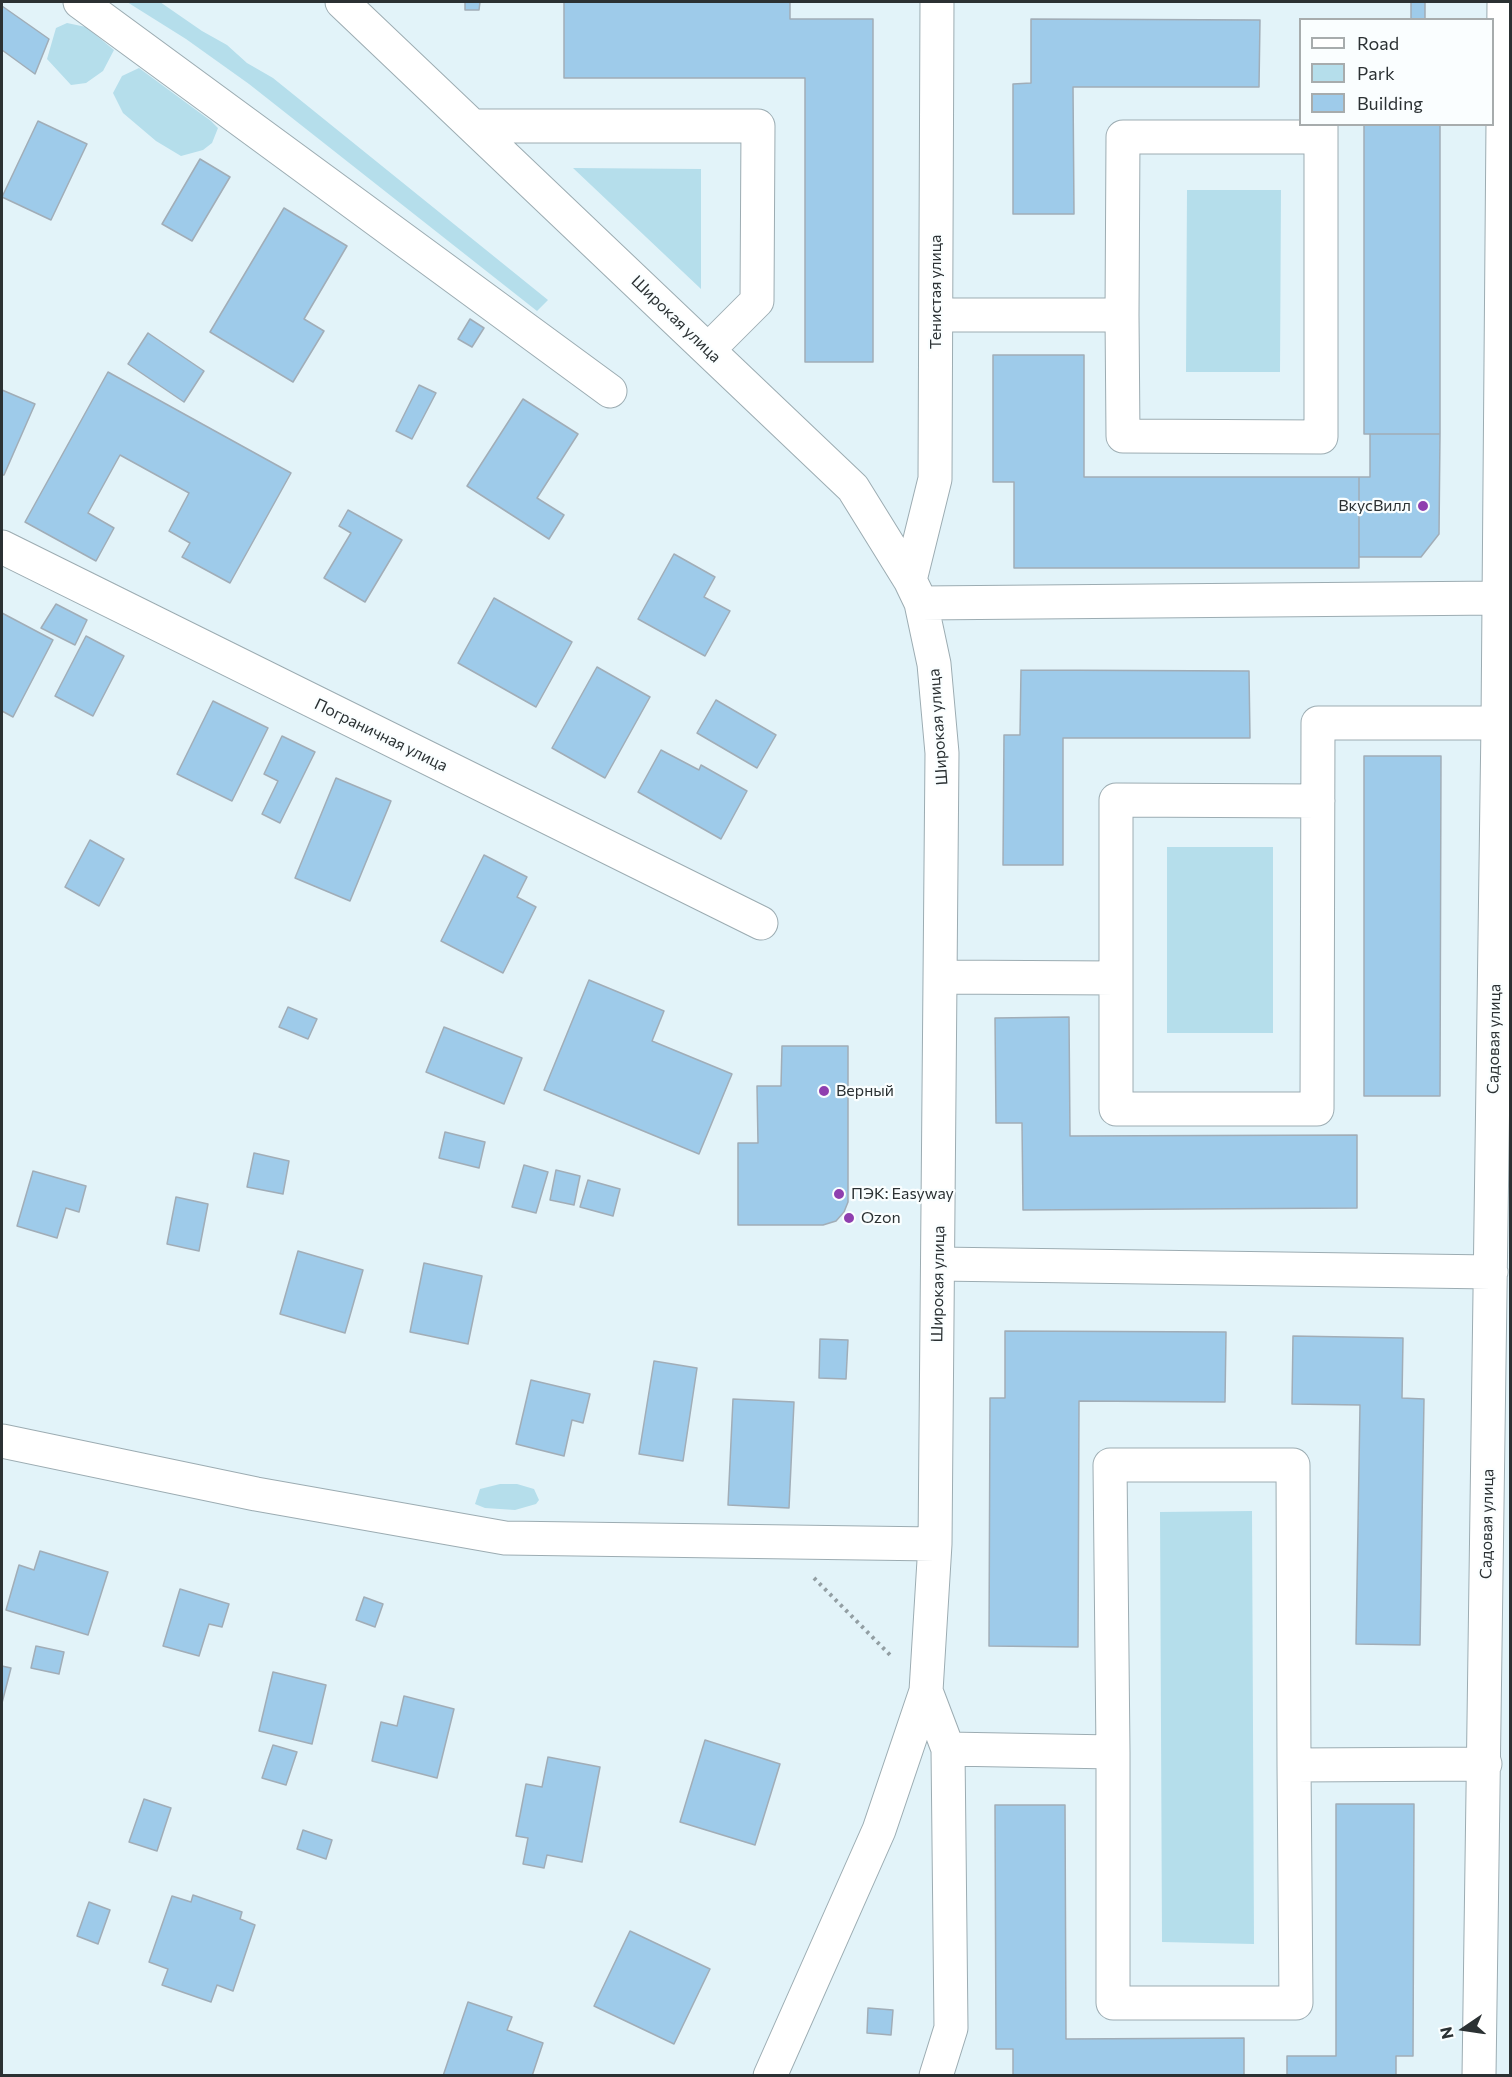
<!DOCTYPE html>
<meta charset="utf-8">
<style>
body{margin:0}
#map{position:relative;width:1512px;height:2077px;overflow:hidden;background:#e2f3f9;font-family:Commissioner,sans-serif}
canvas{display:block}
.frame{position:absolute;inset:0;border:3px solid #2b3133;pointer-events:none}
.legend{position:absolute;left:1299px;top:18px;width:195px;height:108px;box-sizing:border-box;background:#fafeff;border:2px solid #a7acad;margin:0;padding:8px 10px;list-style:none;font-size:18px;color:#2b3133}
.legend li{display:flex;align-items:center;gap:12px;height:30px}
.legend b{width:30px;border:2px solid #a7acad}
.north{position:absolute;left:1434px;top:1999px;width:60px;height:60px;-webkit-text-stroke:4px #fafeff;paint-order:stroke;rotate:257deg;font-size:16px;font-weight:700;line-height:24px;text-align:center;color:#2b3133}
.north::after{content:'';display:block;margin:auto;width:21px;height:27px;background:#2b3133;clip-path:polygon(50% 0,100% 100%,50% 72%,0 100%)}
</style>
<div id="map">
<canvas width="1512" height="2077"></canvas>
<div class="frame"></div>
<ul class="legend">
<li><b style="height:8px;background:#fff"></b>Road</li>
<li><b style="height:16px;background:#b5deeb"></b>Park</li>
<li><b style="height:16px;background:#9ecbea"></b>Building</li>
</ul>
<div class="north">N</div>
</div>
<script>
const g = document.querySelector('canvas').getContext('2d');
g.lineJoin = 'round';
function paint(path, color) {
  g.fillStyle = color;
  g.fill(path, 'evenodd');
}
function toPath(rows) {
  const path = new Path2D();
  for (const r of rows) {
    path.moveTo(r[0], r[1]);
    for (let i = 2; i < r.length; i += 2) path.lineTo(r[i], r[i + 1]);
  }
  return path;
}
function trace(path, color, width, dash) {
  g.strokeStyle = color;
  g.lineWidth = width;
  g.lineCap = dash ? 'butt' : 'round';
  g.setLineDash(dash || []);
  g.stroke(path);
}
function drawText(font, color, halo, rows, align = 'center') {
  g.font = font + ' Commissioner,sans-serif';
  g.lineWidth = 4.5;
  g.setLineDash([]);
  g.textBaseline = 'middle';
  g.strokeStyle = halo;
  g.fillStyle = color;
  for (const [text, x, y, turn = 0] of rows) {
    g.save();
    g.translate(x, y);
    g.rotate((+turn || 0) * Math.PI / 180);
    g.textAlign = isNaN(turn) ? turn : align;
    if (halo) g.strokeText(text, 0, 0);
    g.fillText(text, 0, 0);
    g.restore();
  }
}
const green = toPath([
 [127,2,160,2,202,31,227,45,247,63,273,78,548,300,537,311,249,84,186,39],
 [67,23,86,27,114,50,103,71,86,83,71,85,47,59,56,28],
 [139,68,211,121,218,128,212,143,203,150,181,156,156,141,123,113,113,93,122,76],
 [573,168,701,169,701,289],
 [1187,190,1281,190,1280,372,1186,372],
 [1167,847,1273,847,1273,1033,1167,1033],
 [500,1484,517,1484,534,1489,539,1500,536,1504,515,1510,485,1508,475,1504,480,1489],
 [1252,1511,1254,1944,1162,1942,1160,1512]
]);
const building = toPath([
 [465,2,480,2,479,10,465,10,465,2],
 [564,2,790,2,790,19,873,19,873,362,805,362,805,78,564,78,564,2],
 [1411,2,1425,2,1425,20,1411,20,1411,2],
 [2,6,49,39,35,74,2,50,2,6],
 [1031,19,1260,20,1259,87,1073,87,1074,214,1013,214,1013,84,1031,83,1031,19],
 [38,121,87,144,51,220,2,197,38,121],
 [1364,124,1440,124,1440,434,1364,434,1364,124],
 [200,159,230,177,192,241,162,224,200,159],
 [284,208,347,246,304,319,324,331,293,382,210,332,284,208],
 [470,319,484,328,472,347,458,339,470,319],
 [148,333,204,371,184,402,128,364,148,333],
 [993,355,1084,355,1084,477,1359,477,1359,568,1014,568,1014,482,993,482,993,355],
 [108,372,291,473,230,583,182,557,190,543,169,531,189,493,120,455,88,513,114,528,96,561,25,522,108,372],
 [419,385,436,393,412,439,396,431,419,385],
 [2,390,35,404,4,475,2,475,2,390],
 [523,399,578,434,537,498,564,515,549,539,467,486,523,399],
 [1370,434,1440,434,1439,534,1421,557,1359,557,1359,477,1370,477,1370,434],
 [348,510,402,540,365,602,324,578,351,533,339,526,348,510],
 [674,554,715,577,704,597,730,611,705,656,638,619,674,554],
 [494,598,572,642,536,707,458,663,494,598],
 [56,604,87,620,75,645,41,628,56,604],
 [2,613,53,640,13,717,2,711,2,613],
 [86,636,124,656,93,716,55,696,86,636],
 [597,667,650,697,605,778,552,748,597,667],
 [1021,670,1249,671,1250,738,1063,738,1063,865,1003,865,1004,735,1020,735,1021,670],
 [716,700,776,735,757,768,697,733,716,700],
 [213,701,268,728,232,801,177,774,213,701],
 [282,736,315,752,280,823,262,814,278,781,264,774,282,736],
 [661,750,699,770,701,765,747,791,721,839,638,792,661,750],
 [1364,756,1441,756,1440,1096,1364,1096,1364,756],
 [336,778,391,801,350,901,295,878,336,778],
 [90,840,124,859,99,906,65,887,90,840],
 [484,855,527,877,517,897,536,907,503,973,441,941,484,855],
 [589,980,664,1011,652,1041,732,1074,699,1154,544,1090,589,980],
 [288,1007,317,1019,308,1039,279,1027,288,1007],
 [1069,1017,1070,1136,1357,1135,1357,1208,1023,1210,1022,1123,996,1123,995,1018,1069,1017],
 [444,1027,522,1058,504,1104,426,1072,444,1027],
 [782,1046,848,1046,848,1202,844,1212,836,1221,823,1225,738,1225,738,1143,758,1143,757,1086,781,1086,782,1046],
 [445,1132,485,1142,479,1168,439,1158,445,1132],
 [254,1153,289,1161,283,1194,247,1187,254,1153],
 [524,1165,548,1172,536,1213,512,1207,524,1165],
 [556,1170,580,1176,574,1205,550,1200,556,1170],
 [33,1171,86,1186,79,1212,66,1208,57,1238,17,1226,33,1171],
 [588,1180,620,1189,613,1216,580,1207,588,1180],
 [176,1197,208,1204,199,1251,167,1244,176,1197],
 [298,1251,363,1270,345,1333,280,1314,298,1251],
 [424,1263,482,1276,468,1344,410,1332,424,1263],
 [1005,1331,1226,1332,1225,1402,1079,1401,1078,1647,989,1646,990,1398,1005,1398,1005,1331],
 [1293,1336,1403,1338,1402,1398,1424,1399,1420,1645,1356,1644,1360,1405,1292,1404,1293,1336],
 [820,1339,848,1340,846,1379,819,1378,820,1339],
 [654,1361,697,1368,683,1461,639,1454,654,1361],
 [531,1380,590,1394,583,1423,572,1420,564,1456,516,1444,531,1380],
 [733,1399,794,1402,789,1508,728,1505,733,1399],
 [40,1551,108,1572,88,1635,6,1610,19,1565,34,1570,40,1551],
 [180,1589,229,1604,222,1627,209,1624,199,1656,163,1646,180,1589],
 [364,1597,383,1604,375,1627,356,1620,364,1597],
 [36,1646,64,1652,59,1674,31,1668,36,1646],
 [2,1666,11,1668,2,1703,2,1666],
 [273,1672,326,1685,312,1744,259,1731,273,1672],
 [404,1696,454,1709,437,1778,372,1761,381,1722,397,1726,404,1696],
 [705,1740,780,1764,755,1845,680,1822,705,1740],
 [273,1745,297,1752,286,1785,262,1778,273,1745],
 [548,1757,600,1767,582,1862,547,1855,544,1868,523,1864,528,1838,516,1836,526,1784,542,1787,548,1757],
 [144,1799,171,1808,157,1851,129,1842,144,1799],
 [1336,1804,1414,1804,1413,2056,1396,2056,1396,2076,1287,2076,1287,2056,1336,2056,1336,1804],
 [995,1805,1065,1805,1066,2039,1244,2038,1244,2076,1013,2076,1013,2049,996,2049,995,1805],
 [303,1830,332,1840,326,1859,297,1849,303,1830],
 [193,1895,242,1912,240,1919,255,1925,233,1991,217,1985,211,2002,162,1985,168,1969,149,1962,172,1896,191,1902,193,1895],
 [89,1902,110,1910,98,1944,77,1936,89,1902],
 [630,1931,710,1969,674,2044,594,2006,630,1931],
 [468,2002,512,2017,507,2030,543,2043,532,2076,443,2076,468,2002],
 [868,2008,893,2010,891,2035,867,2033,868,2008]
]);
const path = toPath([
 [814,1578,893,1658]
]);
const minor = toPath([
 [80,2,610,391],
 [342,2,853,488,910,580,921,603,934,664,942,753,935,1544,926,1691,879,1830,770,2076],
 [473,126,758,126,757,301,708,350],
 [936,315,1122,315,1123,436,1321,437,1321,124],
 [1122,315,1123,137,1321,137],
 [2,547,761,923],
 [910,580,935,479,937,2],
 [921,603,1499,598],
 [940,977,1116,978,1116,1109,1317,1109,1318,723,1498,723],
 [1116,978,1116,800,1318,801],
 [938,1264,1491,1272],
 [2,1441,256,1494,505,1538,935,1544],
 [926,1691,948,1749,951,2028,936,2076],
 [948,1749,1113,1752,1113,2003,1296,2003,1294,1765,1485,1764],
 [1113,1752,1110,1465,1293,1465,1294,1765],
 [1479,2076,1498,723,1504,2]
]);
const markers = [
 [1423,506,6,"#8f3faf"],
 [824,1091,6,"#8f3faf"],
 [839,1194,6,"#8f3faf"],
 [849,1218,6,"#8f3faf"]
];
const streetNames = [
 ["Тенистая улица",936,292,-90],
 ["Широкая улица",676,319,44],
 ["Широкая улица",938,727,-94],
 ["Пограничная улица",381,735,26],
 ["Садовая улица",1494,1039,-89],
 ["Широкая улица",938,1284,-89],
 ["Садовая улица",1487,1524,-89]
];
const poiNames = [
 ["ВкусВилл",1411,506,"right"],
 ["Верный",836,1091],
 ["ПЭК: Easyway",851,1194],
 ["Ozon",861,1218]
];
paint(green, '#b5deeb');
paint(building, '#9ecbea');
trace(building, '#a1adb7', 1.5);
trace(minor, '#9cacb2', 35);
trace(path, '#929ea3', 4, [3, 4.5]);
trace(minor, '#fff', 33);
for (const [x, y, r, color] of markers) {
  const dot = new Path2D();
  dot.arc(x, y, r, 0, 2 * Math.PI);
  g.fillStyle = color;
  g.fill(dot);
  trace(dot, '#fafeff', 2);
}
drawText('16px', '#2b3133', '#fafeff', streetNames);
drawText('16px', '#2b3133', '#fafeff', poiNames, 'left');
</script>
